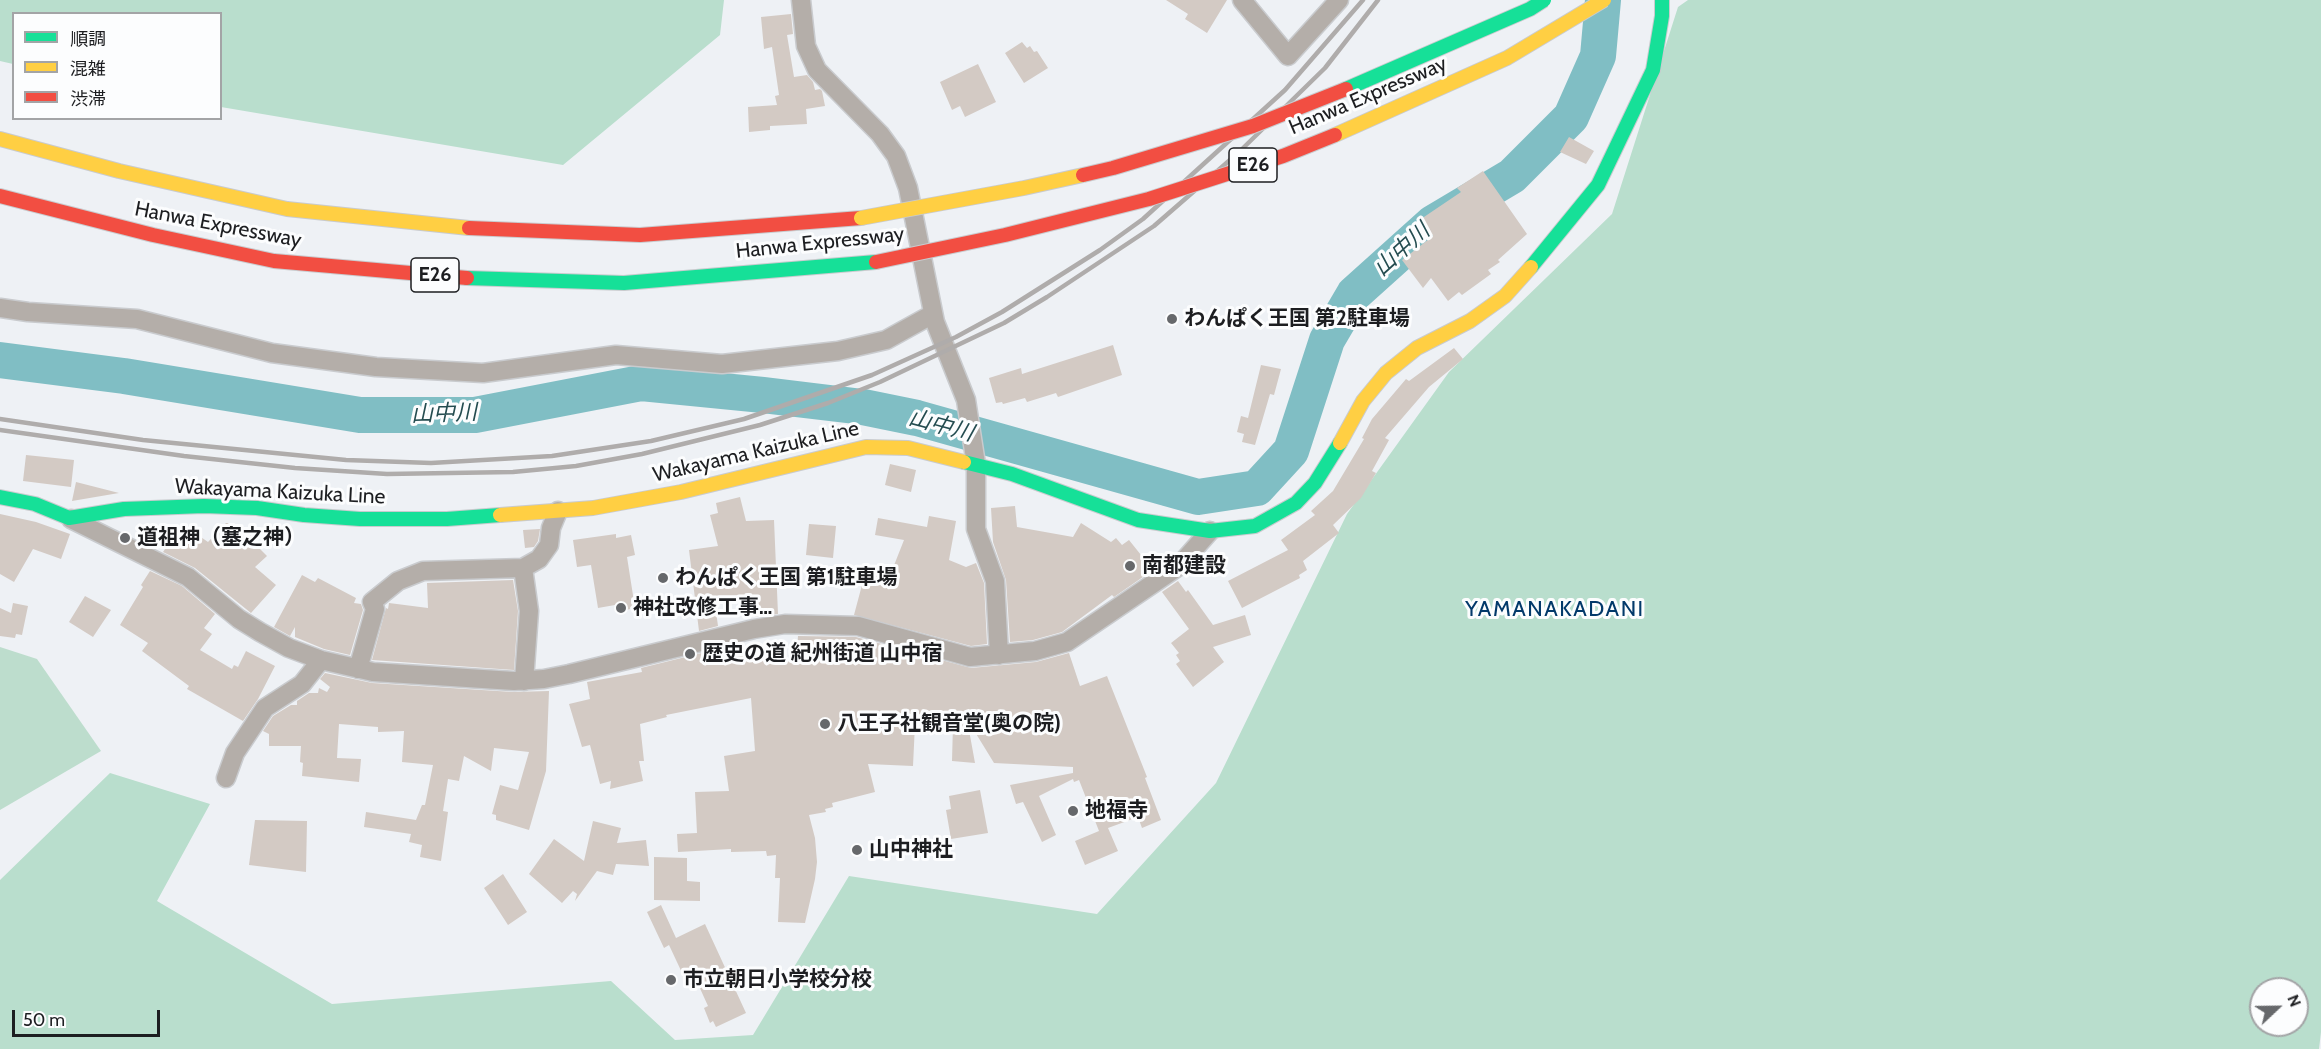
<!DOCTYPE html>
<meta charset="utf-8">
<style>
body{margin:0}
#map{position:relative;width:2321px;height:1049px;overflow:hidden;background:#eef1f5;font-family:Cabin,"Noto Sans JP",sans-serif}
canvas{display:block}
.legend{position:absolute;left:12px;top:12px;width:210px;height:108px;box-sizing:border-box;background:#fcfdfe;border:2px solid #a3a4a6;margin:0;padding:8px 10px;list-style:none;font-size:18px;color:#1d1e21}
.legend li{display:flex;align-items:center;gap:12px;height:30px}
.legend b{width:30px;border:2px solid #a3a4a6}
.north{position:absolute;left:2249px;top:977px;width:60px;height:60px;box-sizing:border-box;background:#fcfdfe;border:2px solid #a3a4a6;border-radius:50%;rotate:68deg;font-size:16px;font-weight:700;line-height:24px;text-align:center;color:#1d1e21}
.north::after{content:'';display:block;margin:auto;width:21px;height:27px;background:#66686b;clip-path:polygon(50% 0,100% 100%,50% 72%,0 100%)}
.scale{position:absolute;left:12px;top:1010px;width:148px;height:27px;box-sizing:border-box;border:3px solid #1d1e21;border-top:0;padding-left:8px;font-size:18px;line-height:21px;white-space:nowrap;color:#1d1e21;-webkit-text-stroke:4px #fcfdfe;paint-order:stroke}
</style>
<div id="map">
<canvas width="2321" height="1049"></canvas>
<ul class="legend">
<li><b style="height:8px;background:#16e098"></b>順調</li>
<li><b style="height:8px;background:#ffcf43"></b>混雑</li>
<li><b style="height:8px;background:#f24e42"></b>渋滞</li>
</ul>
<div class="north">N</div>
<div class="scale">50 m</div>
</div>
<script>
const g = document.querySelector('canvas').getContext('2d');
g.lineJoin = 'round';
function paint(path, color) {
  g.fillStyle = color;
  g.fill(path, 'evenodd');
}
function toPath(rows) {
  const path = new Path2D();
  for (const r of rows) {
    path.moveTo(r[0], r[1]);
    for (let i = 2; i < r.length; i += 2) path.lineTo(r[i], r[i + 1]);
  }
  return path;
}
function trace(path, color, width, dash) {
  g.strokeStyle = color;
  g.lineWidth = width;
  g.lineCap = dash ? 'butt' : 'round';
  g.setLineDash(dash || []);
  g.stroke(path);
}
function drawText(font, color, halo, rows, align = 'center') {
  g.font = font + ' Cabin,"Noto Sans JP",sans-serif';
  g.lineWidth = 6;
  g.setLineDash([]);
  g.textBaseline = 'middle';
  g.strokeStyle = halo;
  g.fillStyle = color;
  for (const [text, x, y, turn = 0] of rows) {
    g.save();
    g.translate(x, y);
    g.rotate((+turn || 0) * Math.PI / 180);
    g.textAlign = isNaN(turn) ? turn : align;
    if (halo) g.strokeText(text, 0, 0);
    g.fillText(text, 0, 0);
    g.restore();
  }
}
const green = toPath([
 [0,647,37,659,101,751,0,810]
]);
const forest = toPath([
 [0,0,724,0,720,35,563,165,221,107,220,14,14,14,13,64,0,61],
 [1688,0,2321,0,2321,1032,2319,1049,0,1049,0,880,110,773,210,804,157,901,332,1004,611,981,675,1040,753,1035,849,876,1097,914,1216,783,1347,514,1449,372,1612,214,1678,7],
 [2261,989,2297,989,2297,1025,2261,1025]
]);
const river = toPath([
 [0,360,124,376,360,415,475,415,641,383,763,395,863,407,917,418,1198,497,1257,488,1291,451,1327,340,1354,294,1433,223,1512,176,1571,117,1598,56,1603,0]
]);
const building = toPath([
 [1166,0,1227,0,1207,33,1185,19,1188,14],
 [791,14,793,34,787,35,794,77,807,75,813,82,815,90,820,89,822,91,825,106,806,109,807,124,770,126,770,130,749,132,748,107,777,105,775,96,779,95,772,47,764,49,761,17],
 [1022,42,1027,48,1030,46,1034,52,1037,51,1048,68,1024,83,1005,53],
 [978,64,996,102,965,117,960,106,952,110,940,82],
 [1569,137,1594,151,1586,164,1560,152],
 [1483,171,1527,234,1498,260,1500,262,1488,270,1491,274,1462,295,1459,292,1448,301,1431,278,1423,288,1402,260,1433,236,1421,219,1461,192,1457,188],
 [1113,345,1122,375,1058,397,1056,393,1027,402,1025,398,1003,404,1002,402,996,403,989,378,1021,368,1022,374],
 [1454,348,1463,359,1429,387,1385,438,1389,440,1372,471,1376,473,1361,498,1333,525,1339,533,1303,561,1307,570,1299,575,1300,578,1242,608,1228,581,1288,550,1281,540,1315,515,1311,511,1333,491,1364,439,1362,438,1372,419,1406,379,1409,381],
 [1261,365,1281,369,1274,395,1270,394,1255,445,1242,442,1244,434,1237,432,1241,416,1248,418],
 [26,455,74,460,71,487,23,481],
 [890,464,916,470,911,492,885,485],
 [76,482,119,493,72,501],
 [740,497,746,521,774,520,778,614,755,617,754,595,714,597,718,626,699,631,689,550,718,546,710,515,718,513,716,503],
 [1015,506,1017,527,1073,537,1081,523,1111,542,1116,538,1122,545,1129,540,1153,570,1114,597,1112,595,1062,632,1033,640,1010,642,1006,580,993,542,991,508],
 [0,514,36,522,70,534,61,559,33,549,14,582,0,574],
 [929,516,956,521,949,560,966,567,976,563,984,583,987,644,971,646,854,615,866,570,889,578,904,540,875,535,878,518,927,527],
 [226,523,229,523,236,530,241,525,254,536,251,540,267,556,255,567,276,585,251,613,195,568,163,552,182,524,208,542],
 [809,524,836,526,833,558,806,555],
 [540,529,538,541,534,547,525,548,523,530],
 [616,534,616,538,631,535,635,555,627,557,635,608,621,611,621,609,616,610,615,605,598,608,591,565,577,567,573,540],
 [150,571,182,586,215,614,204,628,212,634,200,650,232,669,234,665,238,667,246,651,275,666,258,699,243,721,187,689,189,686,142,651,148,643,120,625,143,587,141,585],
 [302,575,315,582,318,578,356,598,354,603,361,604,363,610,350,655,324,649,295,637,295,627,290,636,274,627],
 [513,580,518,611,514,670,372,660,386,608,388,609,389,603,428,608,427,583],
 [1178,581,1186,592,1188,590,1213,625,1245,615,1251,635,1213,647,1224,662,1193,687,1176,664,1180,661,1176,655,1179,653,1171,643,1189,629,1162,592],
 [85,596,111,610,93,637,69,622],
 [13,603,28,606,22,635,16,634,15,638,0,636,0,608,11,613],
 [798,636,856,637,971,668,1036,662,1069,653,1080,686,1107,676,1147,777,1145,778,1161,820,1142,828,1138,817,1108,828,1118,851,1085,865,1075,841,1099,831,1079,780,1074,782,1073,779,1039,796,1056,835,1042,842,1023,802,1016,804,1010,785,1073,773,1073,767,994,763,967,719,975,763,952,761,953,724,915,724,913,766,868,764,875,792,832,803,833,807,825,809,826,812,809,815,815,838,817,862,815,879,805,923,778,922,780,878,775,878,776,855,767,856,766,851,731,852,731,849,678,852,677,834,697,833,695,792,729,791,724,756,755,751,751,698,666,715,667,717,640,724,644,761,639,761,643,781,610,789,611,781,600,784,590,745,582,747,569,704,590,699,587,682,642,672,641,668,738,644,739,654,780,648,781,659,796,660],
 [325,673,372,683,513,692,549,691,546,771,529,830,496,820,496,815,492,814,500,785,518,790,529,752,494,748,491,771,464,756,459,781,448,779,443,811,448,812,441,861,420,857,422,845,409,842,411,834,364,827,366,812,416,820,422,805,425,805,433,765,402,762,404,731,378,732,378,727,339,724,337,758,361,759,359,782,302,776,303,763,300,762,301,746,269,746,269,734,263,731,273,716,291,705,297,705,297,701,309,693,318,693,319,688,327,692,330,687,320,679],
 [980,790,988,833,951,839,946,810,951,809,949,796],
 [255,820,307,821,306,872,249,865],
 [593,821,621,828,617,843,646,840,649,866,616,864,613,875,597,871,575,901,577,894,573,891,562,903,529,874,554,839,584,861],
 [654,857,687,858,687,881,700,882,700,901,654,900],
 [503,874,527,912,508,925,484,888],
 [661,905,676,938,705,924,746,1013,716,1027,713,1021,710,1023,704,1008,708,1006,693,973,684,977,669,945,664,948,647,912]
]);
const street = toPath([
 [801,0,806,46,817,70,880,134,896,156,908,188,935,322,966,400,976,464,976,529,995,581,999,655],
 [1242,0,1288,56,1339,0],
 [0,308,28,312,137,319,272,353,376,367,483,373,616,355,722,364,838,351,886,340,933,314],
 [71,519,188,577,239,619,260,632,289,648,321,660,373,672,514,681,544,679,569,674,754,629,785,624,858,626,970,657,1035,651,1067,642,1179,566,1210,531],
 [358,669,375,609,372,602,398,581,423,571,523,568],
 [524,681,529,611,523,568,539,559,549,545,551,528,558,511],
 [226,778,235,753,265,708,302,684,321,660]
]);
const fast = toPath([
 [1531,267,1598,185,1653,70,1662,16,1662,0],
 [467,278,624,283,876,262],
 [964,462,1012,474,1138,520,1210,531,1255,526,1296,503,1315,483,1340,443],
 [0,497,35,504,69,518,124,509,204,506,257,508,304,515,360,519,447,519,500,515]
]);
const slow = toPath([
 [0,139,119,171,287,209,469,228],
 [1340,443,1363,401,1386,373,1417,348,1470,321,1505,296,1531,267],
 [500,515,593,508,681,492,866,447,908,448,964,462]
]);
const jam = toPath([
 [0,196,153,235,274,261,467,278],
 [469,228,640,235,861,218]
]);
const rail = toPath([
 [0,419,143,440,346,460,431,463,552,456,651,441,744,419,872,375,956,337,1002,312,1100,250,1143,219,1285,90,1363,0],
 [0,430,184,456,295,468,387,474,513,472,576,466,642,454,760,425,828,403,880,382,1004,323,1047,297,1154,226,1238,153,1325,68,1378,0]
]);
const fastBridge = toPath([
 [1346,89,1530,9,1544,0]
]);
const slowBridge = toPath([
 [1335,135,1507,58,1604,0],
 [861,218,1024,188,1083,175]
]);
const jamBridge = toPath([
 [1083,175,1113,168,1253,126,1346,89],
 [876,262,1005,235,1149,199,1283,156,1335,135]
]);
const markers = [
 [1172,319,6,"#66686b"],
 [125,538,6,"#66686b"],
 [1130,566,6,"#66686b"],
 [663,578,6,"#66686b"],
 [621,608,6,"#66686b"],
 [690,654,6,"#66686b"],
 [825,724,6,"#66686b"],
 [1073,811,6,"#66686b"],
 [857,850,6,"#66686b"],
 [671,980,6,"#66686b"]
];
const shields = [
 [1253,165,48],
 [435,275,48]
];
const shieldNames = [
 ["E26",1253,165],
 ["E26",435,275]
];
const streetNames = [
 ["Hanwa Expressway",1368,96,-23],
 ["Hanwa Expressway",218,225,11],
 ["Hanwa Expressway",820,243,-6],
 ["Wakayama Kaizuka Line",756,452,-13],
 ["Wakayama Kaizuka Line",280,492,3]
];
const poiNames = [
 ["わんぱく王国 第2駐車場",1184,319],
 ["道祖神（塞之神）",137,538],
 ["南都建設",1142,566],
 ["わんぱく王国 第1駐車場",675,578],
 ["神社改修工事…",633,608],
 ["歴史の道 紀州街道 山中宿",702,654],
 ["八王子社観音堂(奥の院)",837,724],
 ["地福寺",1085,811],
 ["山中神社",869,850],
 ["市立朝日小学校分校",683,980]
];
const waterNames = [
 ["山中川",1402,250,-42],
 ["山中川",444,414,-2],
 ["山中川",941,426,15]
];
const neighbourhoodNames = [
 ["YAMANAKADANI",1555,610]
];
paint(green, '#bdddcd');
paint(forest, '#b9decd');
trace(river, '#80bec4', 36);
paint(building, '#d3cac4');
trace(street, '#c9cbce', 21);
trace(fast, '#c9cbce', 16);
trace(slow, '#c9cbce', 16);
trace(jam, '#c9cbce', 16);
trace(street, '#b4aea9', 18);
trace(fast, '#16e098', 14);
trace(slow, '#ffcf43', 14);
trace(jam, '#f24e42', 14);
trace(rail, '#afacab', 4.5);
trace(fastBridge, '#c9cbce', 16, []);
trace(slowBridge, '#c9cbce', 16, []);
trace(jamBridge, '#c9cbce', 16, []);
trace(fastBridge, '#16e098', 14);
trace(slowBridge, '#ffcf43', 14);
trace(jamBridge, '#f24e42', 14);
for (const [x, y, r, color] of markers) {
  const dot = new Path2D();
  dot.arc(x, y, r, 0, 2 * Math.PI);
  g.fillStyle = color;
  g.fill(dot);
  trace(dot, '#fcfdfe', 2);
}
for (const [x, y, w] of shields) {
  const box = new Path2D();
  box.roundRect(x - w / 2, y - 17, w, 34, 4.5);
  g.fillStyle = '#fcfdfe';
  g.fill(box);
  trace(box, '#1d1e21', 1.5);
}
drawText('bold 20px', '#1d1e21', null, shieldNames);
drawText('21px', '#1d1e21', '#fcfdfe', streetNames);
drawText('bold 21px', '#1d1e21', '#fcfdfe', poiNames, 'left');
drawText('italic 22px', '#244c50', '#fcfdfe', waterNames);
g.letterSpacing = '1.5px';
drawText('22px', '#02396a', '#fcfdfe', neighbourhoodNames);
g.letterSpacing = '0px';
</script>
